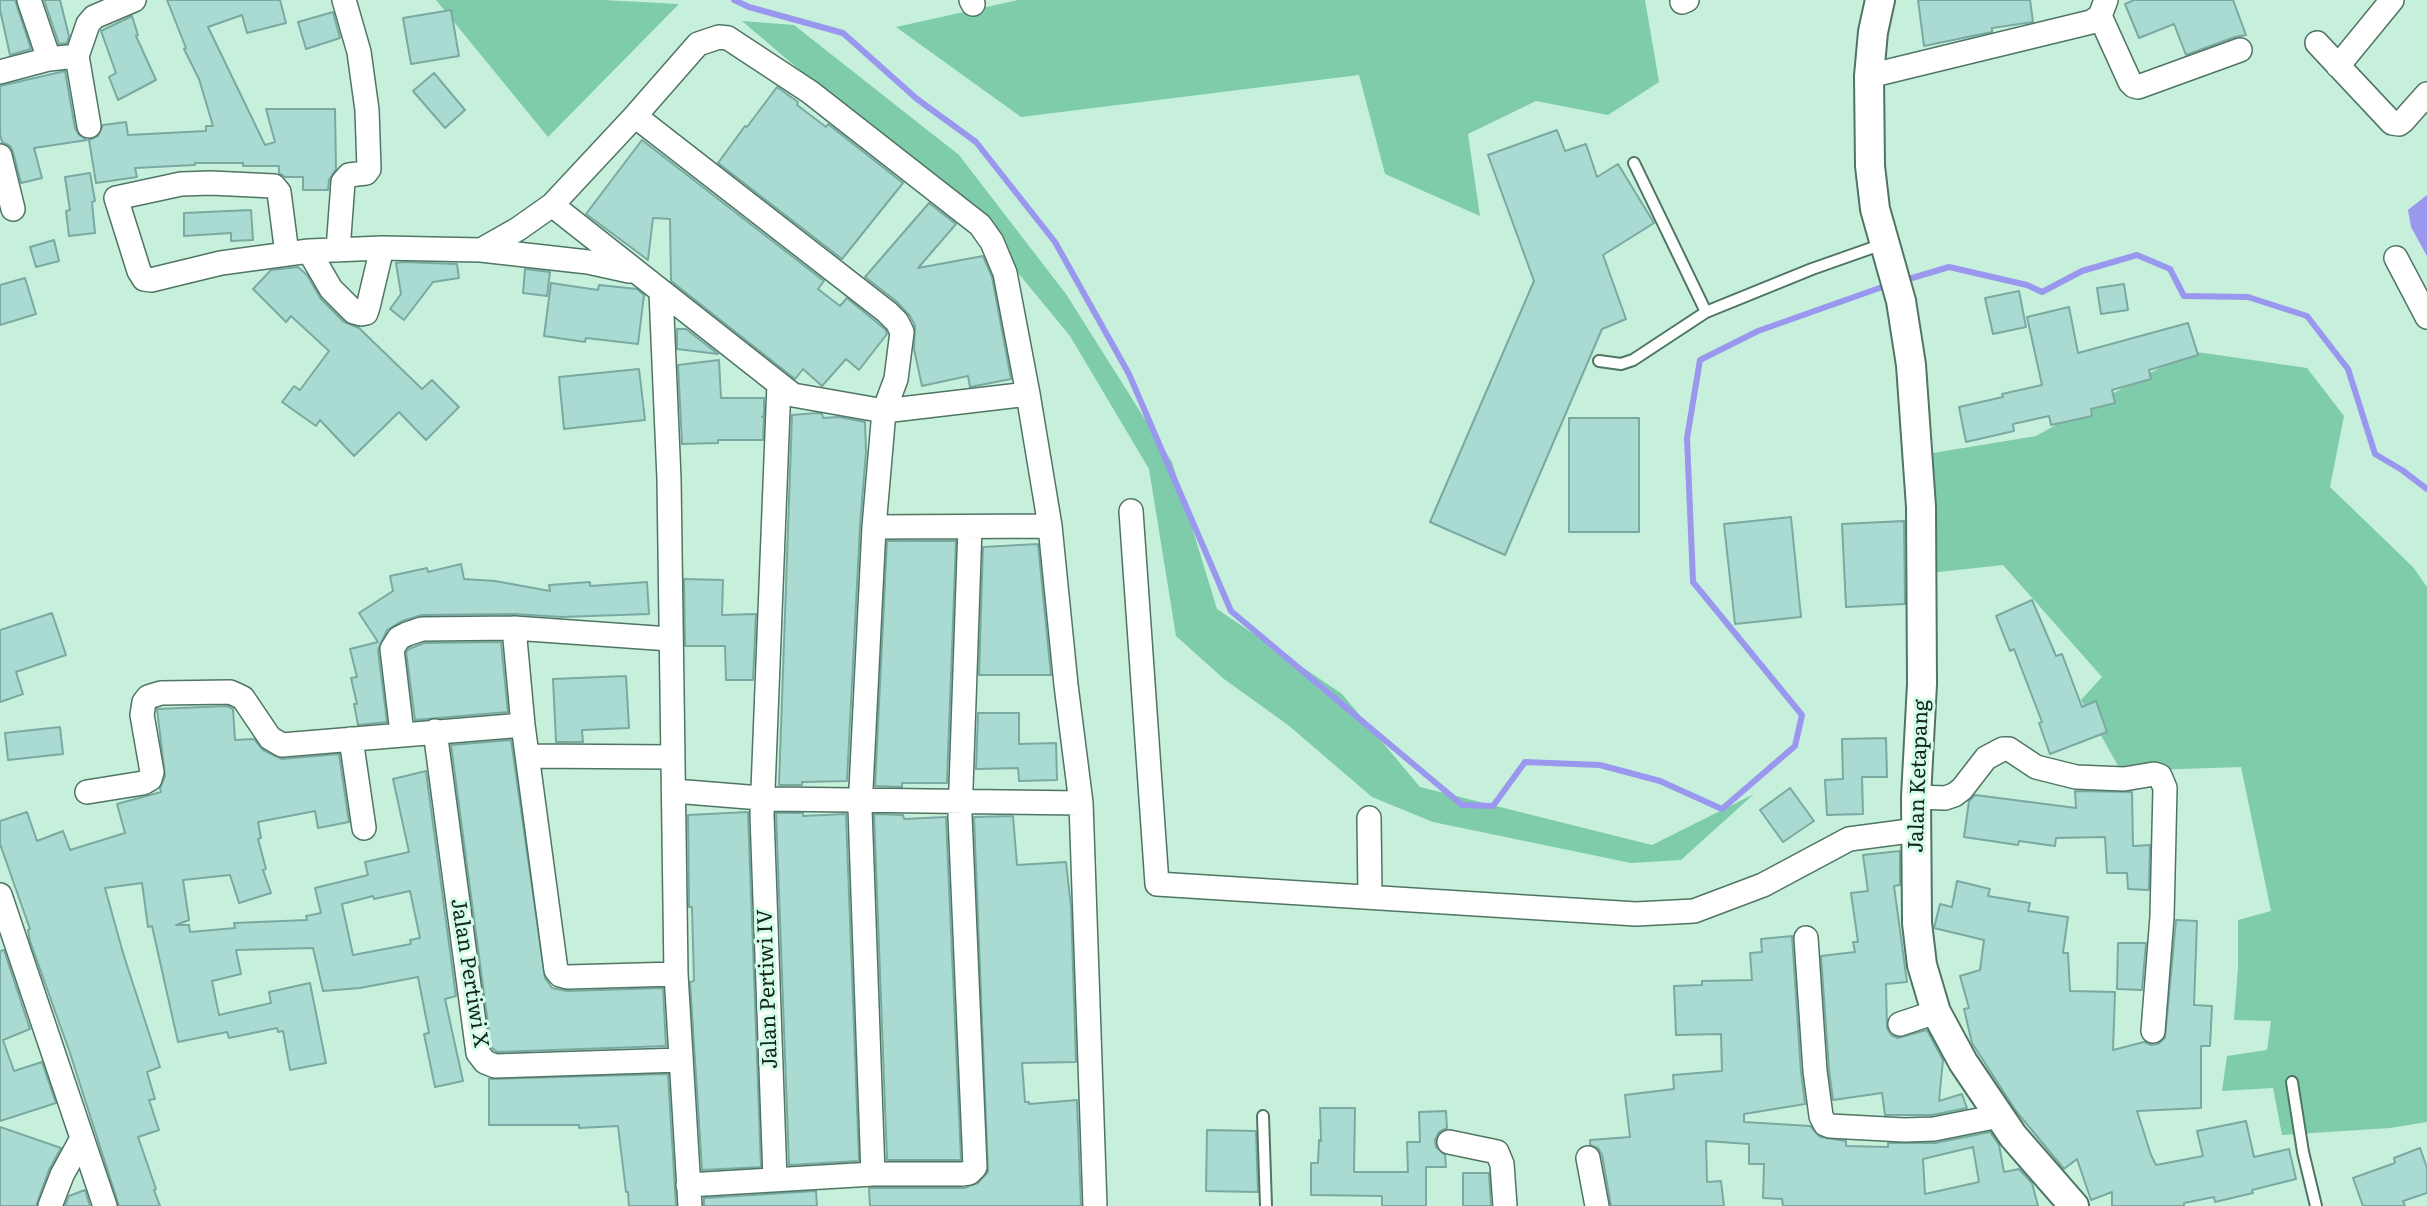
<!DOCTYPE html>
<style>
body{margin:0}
canvas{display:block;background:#c6f0db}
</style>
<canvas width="2427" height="1206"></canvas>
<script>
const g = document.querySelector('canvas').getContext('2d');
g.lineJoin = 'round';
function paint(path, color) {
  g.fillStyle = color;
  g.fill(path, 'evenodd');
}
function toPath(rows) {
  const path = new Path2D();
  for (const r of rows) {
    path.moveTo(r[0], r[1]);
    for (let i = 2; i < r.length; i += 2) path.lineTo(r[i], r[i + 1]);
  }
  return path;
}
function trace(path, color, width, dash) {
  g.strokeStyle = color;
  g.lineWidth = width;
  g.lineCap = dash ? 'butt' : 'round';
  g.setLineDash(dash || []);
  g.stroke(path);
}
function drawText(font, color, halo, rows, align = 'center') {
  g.font = font + ' Literata,serif';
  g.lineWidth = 6;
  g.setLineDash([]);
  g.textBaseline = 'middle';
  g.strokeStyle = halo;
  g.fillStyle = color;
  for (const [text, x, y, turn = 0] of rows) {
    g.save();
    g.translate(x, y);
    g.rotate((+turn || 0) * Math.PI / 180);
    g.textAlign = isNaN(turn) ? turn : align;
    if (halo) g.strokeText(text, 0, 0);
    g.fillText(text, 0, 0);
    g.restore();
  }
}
const green = toPath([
 [436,0,603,0,679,4,548,137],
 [1018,0,1645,0,1659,82,1608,115,1536,101,1468,134,1480,216,1385,174,1359,75,1021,117,896,27],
 [742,21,794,25,959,155,1066,294,1172,462,1217,609,1342,694,1420,787,1652,845,1754,794,1681,860,1631,863,1433,822,1372,797,1288,725,1224,679,1176,636,1149,469,1070,336,972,217],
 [2190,351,2307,368,2344,416,2330,487,2413,567,2427,587,2427,1122,2390,1128,2282,1135,2273,1088,2222,1091,2227,1056,2267,1050,2271,1021,2234,1020,2238,968,2238,920,2271,911,2241,767,2121,771,2081,700,2102,677,2003,565,1930,573,1921,455,2036,436]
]);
const water = toPath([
 [2427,195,2427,256,2411,227,2408,210]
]);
const stream = toPath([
 [734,0,749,7,843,33,917,99,976,142,1055,242,1129,374,1231,611,1462,805,1493,806,1525,762,1600,765,1660,781,1722,809,1795,746,1802,715,1693,582,1687,438,1700,360,1758,331,1888,285],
 [1902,281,1949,267,2027,285,2042,292,2082,271,2137,255,2170,269,2184,296,2248,297,2307,316,2348,369,2375,454,2402,470,2427,489]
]);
const building = toPath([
 [0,0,15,0,31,49,10,55,0,10,0,0],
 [44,0,60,0,69,36,67,43,59,44,44,0],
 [167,0,280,0,286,23,247,33,242,15,208,27,265,145,275,142,266,109,335,109,336,169,329,180,328,190,303,190,303,177,285,177,279,173,279,166,243,166,243,163,195,163,195,165,135,168,137,177,96,183,89,140,98,136,103,125,126,122,128,135,206,131,206,126,213,126,199,79,184,49,186,48,167,0],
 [1918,0,2030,0,2033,22,1992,28,1992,32,1924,46,1918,0],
 [2134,0,2233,0,2246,35,2235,37,2186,55,2174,24,2139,38,2125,4,2134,0],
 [451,10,459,56,411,64,403,18,451,10],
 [333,12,340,38,306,49,298,22,333,12],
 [132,16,138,35,136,36,156,80,118,100,109,77,116,73,101,31,132,16],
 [65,71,75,128,79,135,87,140,34,148,42,178,21,183,13,152,10,146,2,142,0,134,0,86,65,71],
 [434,73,465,110,445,128,413,91,434,73],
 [777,87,798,102,797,105,826,127,828,124,903,183,842,259,718,163,745,126,747,127,777,87],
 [1557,130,1565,151,1586,144,1597,177,1618,164,1654,223,1603,255,1626,319,1602,329,1505,555,1430,522,1534,281,1488,155,1557,130],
 [642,140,824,281,818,289,840,306,847,298,886,330,887,334,859,370,846,359,822,386,803,369,795,379,671,281,670,219,653,218,648,260,586,214,642,140],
 [90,173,95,201,92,202,95,233,69,236,66,211,70,210,65,177,90,173],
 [929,203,956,224,918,268,983,256,992,277,1011,379,970,387,968,376,922,386,914,349,915,326,910,316,896,301,865,277,929,203],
 [251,210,253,240,231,241,231,233,184,236,184,213,251,210],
 [54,240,59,261,36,267,30,247,54,240],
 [403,262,457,264,459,278,433,282,404,320,390,309,401,294,396,263,403,262],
 [298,267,307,275,321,299,344,322,359,328,422,389,432,380,459,407,426,440,399,412,354,456,320,420,316,426,282,402,294,386,300,390,329,351,291,316,286,322,253,289,271,270,298,267],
 [525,269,550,272,547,296,523,293,525,269],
 [25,278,36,314,0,325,0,285,25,278],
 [551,283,598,290,599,285,637,289,644,295,638,344,586,338,585,342,544,336,551,283],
 [2124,284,2128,310,2101,314,2097,288,2124,284],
 [2019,291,2026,327,1993,334,1985,298,2019,291],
 [2069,307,2078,353,2188,323,2198,355,2149,370,2151,379,2112,390,2115,403,2091,409,2092,416,2051,425,2049,416,2013,424,2014,431,1966,442,1959,407,2003,397,2002,394,2042,385,2027,317,2069,307],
 [677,329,686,329,718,354,677,349,677,329],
 [719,360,721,398,764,398,764,415,762,417,764,417,763,440,718,440,718,443,682,444,678,365,719,360],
 [639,369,645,420,564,429,559,377,639,369],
 [817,413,822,414,823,418,839,417,865,422,866,452,860,526,847,781,802,782,802,785,779,785,792,415,817,413],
 [1569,418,1639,418,1639,532,1569,532,1569,418],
 [1791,517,1801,617,1735,624,1724,524,1791,517],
 [1904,521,1905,604,1846,607,1842,524,1904,521],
 [887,541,956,541,947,783,902,783,902,787,875,786,887,541],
 [1038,544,1051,675,979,675,983,547,1038,544],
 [461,564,464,579,495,581,550,591,549,585,590,582,590,586,647,582,649,614,562,617,514,614,422,615,402,621,387,630,378,650,387,722,358,725,354,704,357,704,351,678,357,677,350,649,378,642,359,613,393,591,390,576,427,568,428,572,461,564],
 [684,579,723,580,722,615,756,614,753,680,726,680,725,646,685,646,684,579],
 [2032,600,2056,656,2062,654,2082,707,2096,701,2107,732,2050,754,2039,723,2042,722,2014,649,2010,651,1996,616,2032,600],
 [52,613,66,655,16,672,23,694,0,702,0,630,52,613],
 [501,642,508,712,415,720,406,652,409,649,424,643,501,642],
 [626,676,629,728,582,730,583,742,556,742,553,679,626,676],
 [227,706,233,709,235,740,254,739,263,750,282,759,339,754,349,822,318,828,315,811,258,822,261,838,258,839,266,869,263,870,271,893,239,903,230,875,183,880,189,920,176,925,189,925,190,932,235,928,234,923,307,920,306,916,321,913,315,888,368,875,365,862,409,852,393,779,426,771,456,996,445,999,463,1081,435,1087,424,1034,429,1033,418,977,360,988,323,991,313,948,236,950,241,974,212,981,219,1015,271,1003,269,992,310,983,326,1063,290,1070,283,1031,278,1032,277,1028,229,1038,227,1032,178,1042,152,926,148,927,142,883,105,888,123,953,160,1067,147,1072,155,1099,149,1100,159,1130,138,1137,156,1189,154,1190,160,1206,119,1206,70,1053,30,941,28,930,30,929,0,844,0,821,27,812,37,841,63,831,70,850,125,833,117,804,161,792,160,788,165,776,157,709,227,706],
 [410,891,420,938,410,940,411,944,353,955,342,904,373,896,374,899,410,891],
 [978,713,1019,713,1019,744,1056,743,1057,780,1019,781,1018,768,976,769,978,713],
 [60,727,63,754,8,760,5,733,60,727],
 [1886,738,1887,777,1862,777,1863,814,1827,815,1825,780,1843,779,1842,739,1886,738],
 [511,740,545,978,552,988,567,991,663,988,666,1046,497,1052,491,1047,451,745,511,740],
 [1790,788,1814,821,1783,842,1760,810,1790,788],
 [2075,791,2132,792,2133,846,2150,845,2149,890,2128,889,2127,873,2107,873,2105,837,2056,838,2055,846,2019,841,2018,845,1964,837,1969,801,1975,795,2076,808,2075,791],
 [748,812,761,1167,702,1170,690,982,694,981,692,907,689,907,689,899,688,815,748,812],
 [776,813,803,813,803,816,846,814,859,1161,789,1165,776,813],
 [874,814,903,815,904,819,946,817,961,1160,887,1160,874,814],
 [1013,816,1017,865,1066,862,1071,907,1076,1062,1022,1063,1025,1102,1029,1102,1029,1104,1077,1100,1081,1206,870,1206,869,1188,964,1188,978,1183,988,1172,974,817,1013,816],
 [1900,851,1900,885,1894,886,1907,982,1886,984,1887,1028,1891,1035,1898,1038,1927,1030,1943,1060,1939,1101,1962,1094,1967,1108,1932,1115,1885,1115,1882,1093,1833,1100,1829,1070,1821,956,1855,952,1853,942,1858,942,1851,893,1868,891,1863,855,1900,851],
 [1957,881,1990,889,1988,896,2030,903,2028,911,2068,917,2063,953,2068,953,2070,991,2115,992,2113,1050,2144,1042,2151,1045,2158,1044,2165,1038,2176,920,2197,921,2194,1005,2212,1006,2210,1046,2201,1046,2201,1108,2137,1111,2151,1155,2156,1165,2203,1156,2197,1131,2246,1121,2254,1157,2289,1149,2296,1179,2252,1190,2253,1193,2215,1202,2214,1197,2184,1203,2184,1206,2112,1206,2112,1192,2091,1200,2077,1159,2064,1169,2016,1111,1972,1043,1964,1009,1969,1008,1960,976,1980,970,1984,940,1934,928,1940,904,1952,907,1957,881],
 [1792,936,1801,1072,1805,1104,1744,1114,1744,1122,1810,1126,1820,1137,1846,1141,1846,1146,1888,1147,1888,1143,1935,1143,1990,1132,1999,1145,2004,1172,2019,1169,2032,1183,2038,1206,1783,1206,1782,1199,1763,1198,1764,1164,1749,1164,1749,1144,1706,1141,1707,1182,1721,1181,1724,1206,1611,1206,1602,1155,1598,1148,1590,1145,1590,1140,1630,1137,1625,1095,1674,1089,1673,1075,1722,1071,1721,1034,1676,1035,1674,986,1702,985,1702,981,1752,980,1750,953,1762,952,1761,939,1792,936],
 [1973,1147,1979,1182,1925,1194,1923,1159,1973,1147],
 [2118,943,2146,943,2142,990,2117,989,2118,943],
 [4,950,30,1029,3,1040,14,1071,42,1062,56,1103,0,1121,0,951,4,950],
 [668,1074,676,1206,629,1206,628,1192,626,1192,618,1126,579,1128,579,1125,489,1125,489,1079,668,1074],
 [1320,1108,1355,1108,1354,1172,1408,1172,1407,1142,1420,1142,1419,1112,1446,1111,1447,1128,1439,1132,1435,1140,1436,1147,1445,1155,1446,1167,1426,1167,1426,1206,1382,1206,1382,1196,1311,1195,1311,1163,1318,1163,1319,1140,1321,1141,1320,1108],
 [0,1127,61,1148,49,1170,36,1206,0,1206,0,1127],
 [1207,1130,1256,1131,1258,1192,1206,1191,1207,1130],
 [2420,1148,2427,1168,2427,1193,2403,1201,2405,1206,2363,1206,2353,1178,2395,1163,2394,1158,2420,1148],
 [1463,1173,1489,1173,1491,1206,1463,1206,1463,1173],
 [85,1190,90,1206,65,1206,69,1196,85,1190],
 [816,1191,817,1206,704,1206,704,1198,816,1191]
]);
const service = toPath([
 [1634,163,1706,312],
 [1599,361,1621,364,1633,360,1706,312,1812,269,1883,244],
 [2292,1082,2303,1152,2316,1206],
 [1263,1116,1266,1206]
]);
const minor = toPath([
 [29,0,49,59],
 [971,0,973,4],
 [1682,2,1687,0],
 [2100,16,2130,82,2134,86,2138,87,2240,50],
 [2317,43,2392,123,2399,124,2403,121,2427,94],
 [77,56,89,126],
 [2338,66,2392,0],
 [0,72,49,59,77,56,88,24,94,17,134,0],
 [1869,76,2091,22,2100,16,2106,0],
 [635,116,887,312,897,322,902,332,896,379,884,411,874,527,860,809,873,1174],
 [0,156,13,209],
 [552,205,793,395,884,411,1028,394],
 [338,250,343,182,349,175,366,173,369,169,367,110,359,52,344,0],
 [481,250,588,262,629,271],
 [309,251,331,289,354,312,361,314,366,313,368,307,382,248],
 [287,254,279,192,274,186,211,183,181,184,116,198,139,271,144,279,151,280,221,263,309,251,382,248,481,250,518,229,552,205,635,116,698,44,719,37,728,38,810,92,980,225,992,242,1005,273,1028,394,1050,526,1066,685,1081,803,1095,1206],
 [2396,258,2427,317],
 [661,292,669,479,676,974,690,1206],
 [1131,511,1157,884,1636,914,1694,911,1763,885,1849,839,1917,830],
 [874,527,1050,526],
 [514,628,523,725,556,970,560,975,567,977,676,974],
 [435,731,478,1053,485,1062,495,1066,680,1060],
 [402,733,392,649,399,638,407,634,422,629,514,628,670,639],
 [351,739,364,828],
 [528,756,672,757],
 [674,791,773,799,1081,803],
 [87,792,143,783,150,779,152,772,142,715,144,702,148,697,161,693,230,692,237,695,243,698,270,738,282,745,523,725],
 [1916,797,1945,798,1954,795,1962,789,1986,758,2003,749,2009,749,2036,767,2076,777,2124,779,2154,774,2160,776,2165,788,2162,917,2153,1031],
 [1369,818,1370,897],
 [0,895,105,1206],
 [1806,938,1815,1071,1821,1116,1825,1124,1830,1126,1904,1130,1934,1129,1999,1116],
 [1900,1024,1936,1012],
 [1449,1142,1497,1152,1502,1164,1505,1206],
 [1588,1158,1597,1206],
 [775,1179,762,815,779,384],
 [688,1185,873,1174,962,1174,969,1173,975,1167,960,816,970,527],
 [50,1206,62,1175,81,1140]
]);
const tertiary = toPath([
 [1880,0,1873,32,1869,76,1870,166,1875,209,1901,301,1911,365,1921,507,1922,684,1916,797,1917,923,1922,965,1936,1012,1963,1062,2013,1136,2074,1206]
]);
const streetNames = [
 ["Jalan Ketapang",1919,776,-88],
 ["Jalan Pertiwi X",469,973,81],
 ["Jalan Pertiwi IV",768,989,-92]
];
paint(green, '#7ecca9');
paint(water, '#9a98ee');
trace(stream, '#9a98ee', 6);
paint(building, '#aadbd3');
trace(building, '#7aa9a1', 2);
trace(service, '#4f7563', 14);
trace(minor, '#4f7563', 26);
trace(tertiary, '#4f7563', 32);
trace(service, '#fff', 10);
trace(minor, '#fff', 23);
trace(tertiary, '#fff', 28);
drawText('21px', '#16261f', '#d3fde8', streetNames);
</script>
